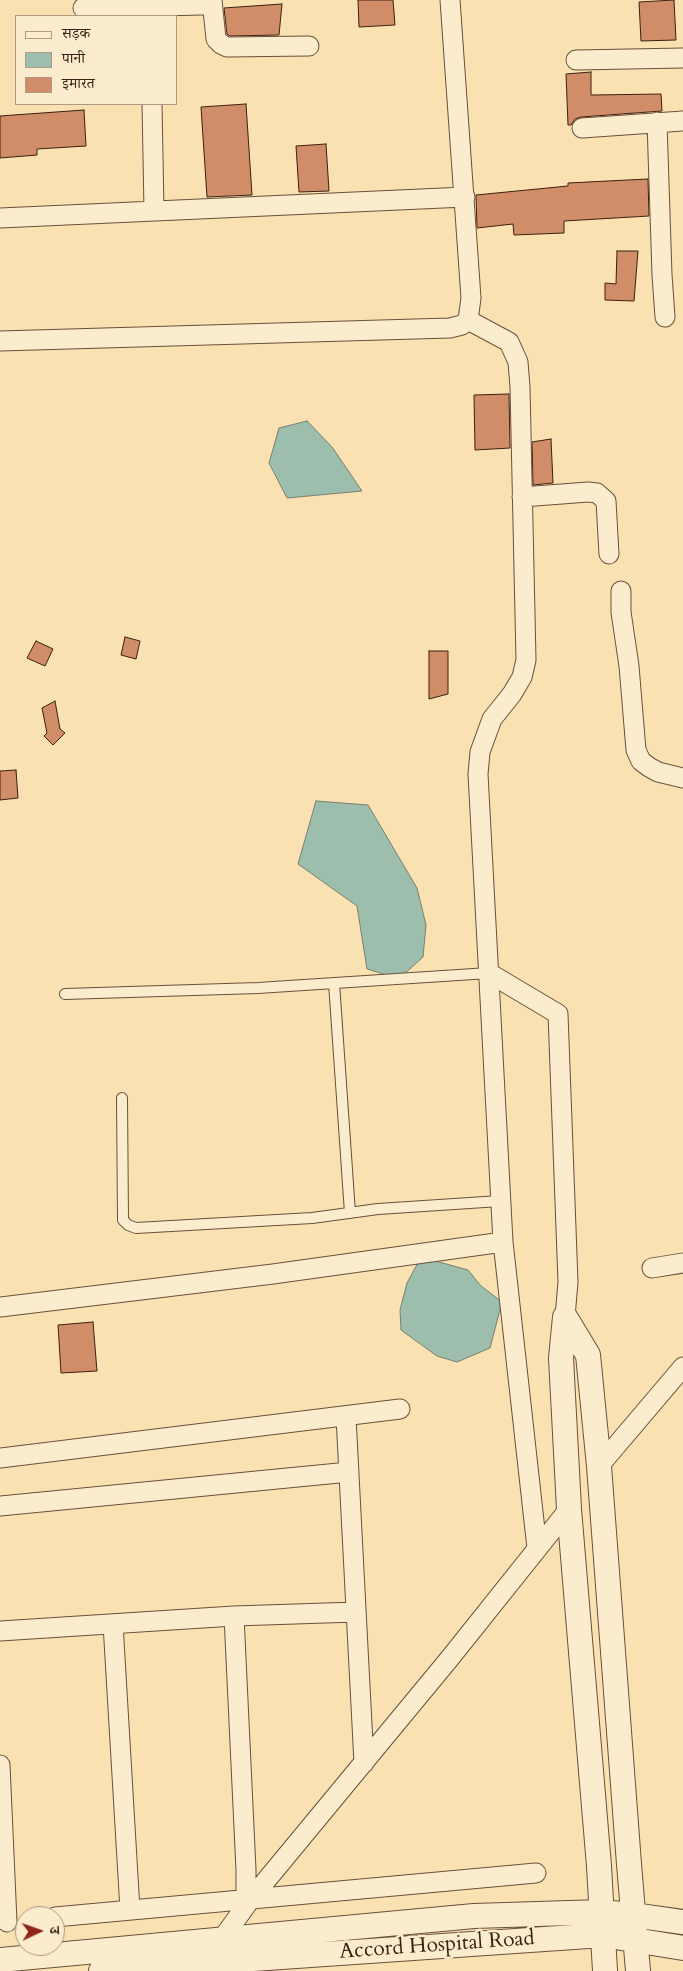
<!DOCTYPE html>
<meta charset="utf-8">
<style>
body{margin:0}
#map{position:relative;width:683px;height:1971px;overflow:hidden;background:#f9e1b2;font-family:Cardo,"Noto Serif Devanagari",serif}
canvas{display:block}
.legend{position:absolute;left:15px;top:15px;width:162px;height:90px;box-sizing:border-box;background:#fbeccd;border:1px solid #ae9a83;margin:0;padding:6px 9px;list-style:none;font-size:15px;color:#3b2013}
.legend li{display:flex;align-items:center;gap:10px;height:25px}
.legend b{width:25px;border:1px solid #ae9a83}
.north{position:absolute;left:15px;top:1906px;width:50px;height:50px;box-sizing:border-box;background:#fbeccd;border:1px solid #ae9a83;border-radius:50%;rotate:87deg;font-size:14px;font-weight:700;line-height:20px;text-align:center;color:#3b2013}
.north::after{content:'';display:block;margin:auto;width:18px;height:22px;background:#8f2418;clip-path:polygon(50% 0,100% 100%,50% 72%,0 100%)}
</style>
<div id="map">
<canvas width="683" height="1971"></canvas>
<ul class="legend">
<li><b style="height:6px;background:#fbeccd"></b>सड़क</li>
<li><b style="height:14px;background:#9ebead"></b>पानी</li>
<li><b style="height:14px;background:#d18c68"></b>इमारत</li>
</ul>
<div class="north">उ</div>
</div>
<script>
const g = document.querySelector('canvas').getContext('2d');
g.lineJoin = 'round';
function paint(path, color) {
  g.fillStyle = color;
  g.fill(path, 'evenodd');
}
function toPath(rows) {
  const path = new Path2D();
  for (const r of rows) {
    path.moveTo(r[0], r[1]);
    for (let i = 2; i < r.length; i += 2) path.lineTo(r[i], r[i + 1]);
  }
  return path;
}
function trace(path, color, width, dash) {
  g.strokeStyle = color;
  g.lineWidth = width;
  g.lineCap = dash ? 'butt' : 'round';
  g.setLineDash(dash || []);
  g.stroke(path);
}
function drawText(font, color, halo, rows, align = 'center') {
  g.font = font + ' Cardo,serif';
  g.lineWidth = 5;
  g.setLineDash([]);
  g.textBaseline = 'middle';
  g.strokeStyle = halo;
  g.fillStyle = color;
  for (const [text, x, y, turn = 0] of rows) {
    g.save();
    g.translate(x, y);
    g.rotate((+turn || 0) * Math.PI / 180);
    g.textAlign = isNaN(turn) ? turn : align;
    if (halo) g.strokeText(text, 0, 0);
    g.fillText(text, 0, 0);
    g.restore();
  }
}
const water = toPath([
 [307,421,332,447,362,491,287,498,269,463,279,428,307,421],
 [316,801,368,805,417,888,426,925,423,957,402,976,390,976,367,969,357,906,298,864,316,801],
 [421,1257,468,1270,481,1286,502,1302,490,1348,457,1362,437,1356,401,1330,400,1310,407,1283,421,1257]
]);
const building = toPath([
 [358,0,393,0,395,25,359,27,358,0],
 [674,0,676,40,641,41,639,2,674,0],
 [282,4,279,35,230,36,227,34,224,8,282,4],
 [591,72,591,95,661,94,662,111,581,117,575,119,571,125,568,125,566,74,591,72],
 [246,104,252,195,207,197,201,107,246,104],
 [84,110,86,146,37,149,37,155,0,158,0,116,84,110],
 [326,144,329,191,299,192,296,146,326,144],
 [648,179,649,216,564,221,564,233,514,235,513,224,477,228,476,195,568,186,568,183,648,179],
 [617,251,638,251,634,301,605,300,605,283,616,284,617,251],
 [509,394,510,448,475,450,474,395,509,394],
 [551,439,553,483,533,485,532,442,551,439],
 [125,637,140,641,136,659,121,655,125,637],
 [36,641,53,649,45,666,27,658,36,641],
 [429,651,448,651,448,694,429,699,429,651],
 [55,701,60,729,65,733,53,745,44,736,47,733,42,708,55,701],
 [16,770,18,798,0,800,0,771,16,770],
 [93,1322,97,1371,61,1373,58,1325,93,1322]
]);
const service = toPath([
 [334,983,350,1213],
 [65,994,258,988,489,973],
 [122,1098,123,1220,128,1225,136,1228,312,1218,378,1209,500,1201]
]);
const minor = toPath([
 [212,0,216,39,221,44,227,47,309,46],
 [83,8,201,5,208,4,212,0],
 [576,60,683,58],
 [152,104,154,210],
 [657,122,662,275,665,317],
 [582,128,683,121],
 [0,218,465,197],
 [468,320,509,342,518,362,520,387,526,660,522,677,512,694,492,719,480,752,478,774,503,1242,537,1548],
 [0,341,450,328,462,325,468,320,471,298,450,0],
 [522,497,588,492,597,493,606,501,609,554],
 [621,591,621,612,629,666,636,750,641,761,649,767,658,772,683,778],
 [489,973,558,1014,568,1282,565,1317],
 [652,1268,683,1263],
 [0,1307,273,1274,503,1242],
 [346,1417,364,1763],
 [0,1458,400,1409],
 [599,1466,683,1367],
 [0,1506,349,1472],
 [234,1616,246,1870,246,1900],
 [113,1624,130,1910],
 [0,1631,234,1616,356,1612],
 [0,1765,7,1922],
 [55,1917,536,1873],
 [222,1939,250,1900,450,1658,569,1509]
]);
const tertiary = toPath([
 [565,1317,588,1355,599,1466,629,1864,638,1971],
 [565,1317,561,1358,569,1509,599,1866,605,1971],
 [0,1960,474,1916,601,1912,633,1915,683,1922],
 [101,1971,180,1964,603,1935,683,1948]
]);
const streetNames = [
 ["Accord Hospital Road",437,1946,-4]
];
paint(water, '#9ebead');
trace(water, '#767f6f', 1);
paint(building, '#d18c68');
trace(building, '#3b2013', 1);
trace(service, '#6a503b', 12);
trace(minor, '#6a503b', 21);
trace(tertiary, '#6a503b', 26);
trace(service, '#fbeccd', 10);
trace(minor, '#fbeccd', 19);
trace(tertiary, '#fbeccd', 24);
drawText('21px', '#3b2013', '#fbeccd', streetNames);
</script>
